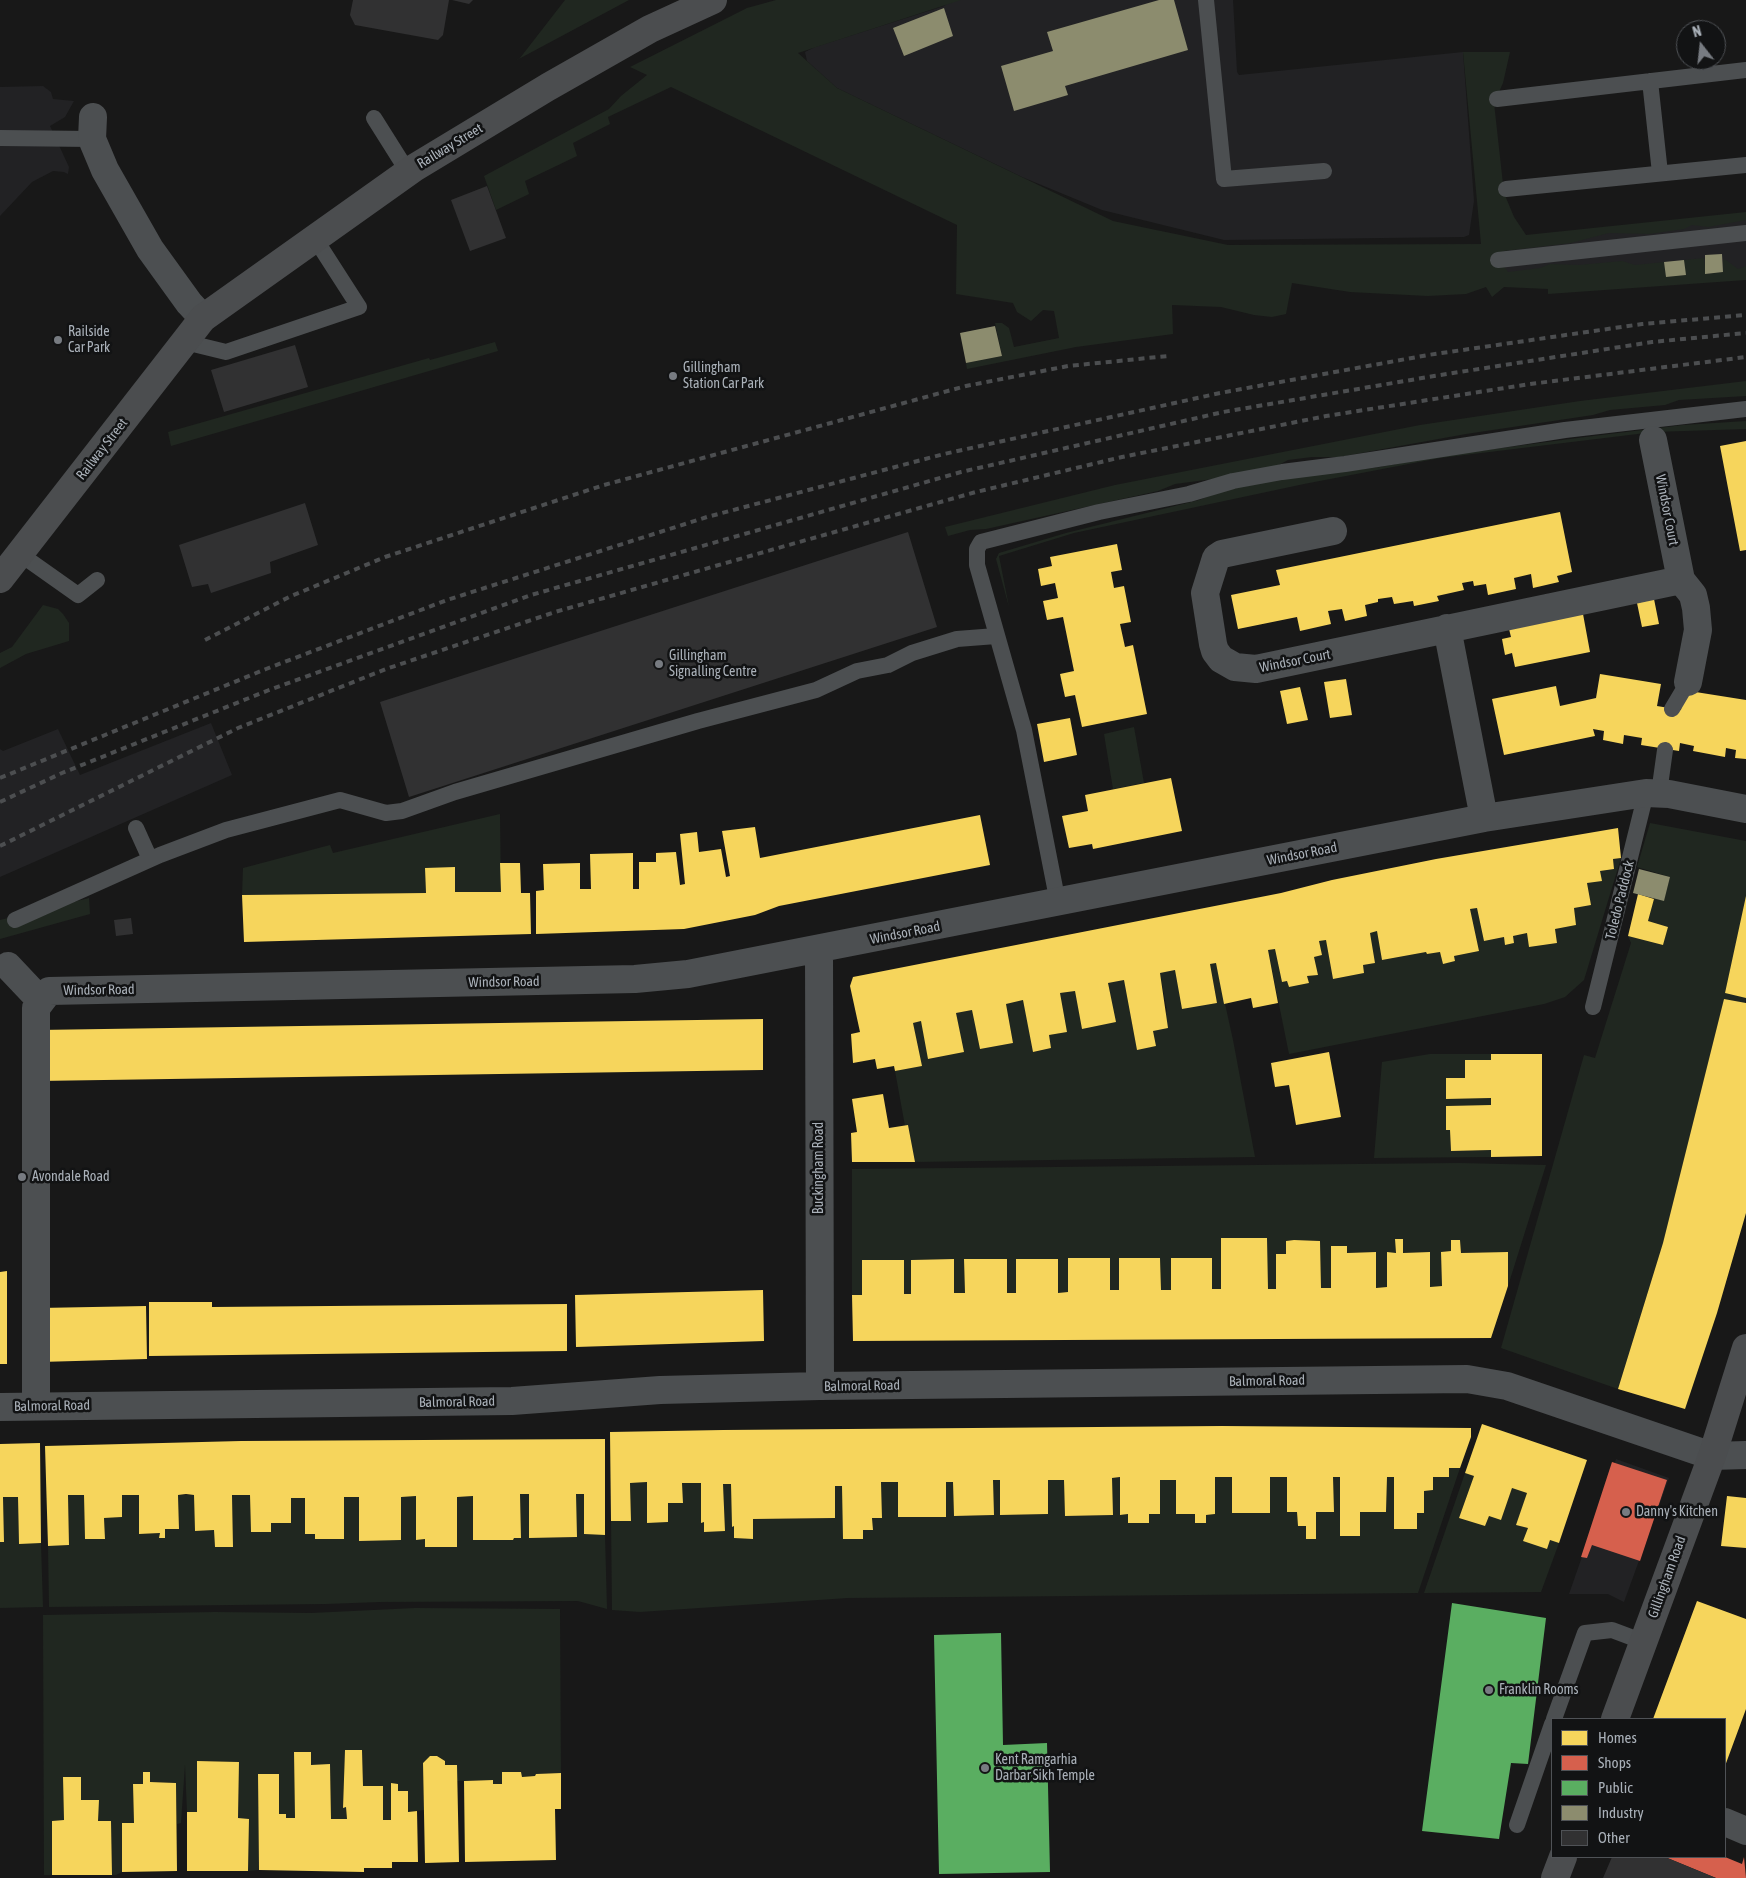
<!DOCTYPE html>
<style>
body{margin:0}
#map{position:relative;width:1746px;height:1878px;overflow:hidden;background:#181818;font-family:"Asap Condensed",sans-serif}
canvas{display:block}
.legend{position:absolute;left:1551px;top:1718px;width:175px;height:140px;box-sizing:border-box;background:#121314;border:1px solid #4f5256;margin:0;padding:6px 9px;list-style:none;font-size:15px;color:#aab1b9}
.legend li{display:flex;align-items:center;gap:10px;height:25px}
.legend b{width:25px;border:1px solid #4f5256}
.north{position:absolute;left:1676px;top:20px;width:50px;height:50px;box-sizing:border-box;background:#121314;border:1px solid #4f5256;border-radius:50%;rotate:344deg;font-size:14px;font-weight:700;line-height:20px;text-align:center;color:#aab1b9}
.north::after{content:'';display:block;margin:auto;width:18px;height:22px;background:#777b81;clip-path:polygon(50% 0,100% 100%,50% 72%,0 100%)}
</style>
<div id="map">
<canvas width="1746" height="1878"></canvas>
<ul class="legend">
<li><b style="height:14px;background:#f6d55c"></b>Homes</li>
<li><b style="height:14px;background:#d6604d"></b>Shops</li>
<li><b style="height:14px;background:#5aae61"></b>Public</li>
<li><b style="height:14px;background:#8c8c6e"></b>Industry</li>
<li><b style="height:14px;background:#313132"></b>Other</li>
</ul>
<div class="north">N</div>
</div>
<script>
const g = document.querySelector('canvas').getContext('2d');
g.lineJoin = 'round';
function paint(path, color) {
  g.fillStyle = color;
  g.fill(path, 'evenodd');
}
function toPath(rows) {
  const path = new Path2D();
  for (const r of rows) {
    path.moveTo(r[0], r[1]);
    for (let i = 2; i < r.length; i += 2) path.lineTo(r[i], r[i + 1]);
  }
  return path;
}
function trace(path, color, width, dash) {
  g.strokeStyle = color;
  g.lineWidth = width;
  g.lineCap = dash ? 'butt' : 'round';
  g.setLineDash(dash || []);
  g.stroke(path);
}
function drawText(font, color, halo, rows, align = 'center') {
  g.font = font + ' "Asap Condensed",sans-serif';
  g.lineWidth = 5;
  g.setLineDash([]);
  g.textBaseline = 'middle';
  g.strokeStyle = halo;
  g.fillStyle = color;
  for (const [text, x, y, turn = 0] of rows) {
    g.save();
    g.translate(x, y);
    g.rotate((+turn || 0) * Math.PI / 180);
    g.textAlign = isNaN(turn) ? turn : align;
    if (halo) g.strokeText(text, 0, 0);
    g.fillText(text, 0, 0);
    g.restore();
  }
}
const built = toPath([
 [951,0,1233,0,1237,72,1239,75,1463,52,1474,201,1469,235,1464,237,1224,240,1102,210,1022,177,837,88,807,61,805,52,815,47,944,6],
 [43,86,51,92,53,99,74,101,65,117,50,126,69,167,68,174,64,172,53,171,32,182,0,216,0,87],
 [1746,217,1746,273,1630,283,1505,282,1502,251,1511,250,1511,243],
 [211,723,232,775,0,877,0,749,3,751,58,729,80,775],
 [1616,1459,1669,1478,1624,1602,1608,1594,1569,1594]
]);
const green = toPath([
 [565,0,629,0,515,61,520,58],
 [776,0,961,0,798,53,837,88,1113,221,1228,245,1481,244,1463,52,1510,52,1503,83,1494,103,1504,193,1514,217,1526,235,1746,212,1746,220,1708,227,1692,225,1684,229,1649,234,1609,233,1571,243,1504,251,1503,265,1508,272,1540,268,1550,264,1578,265,1622,261,1635,265,1664,262,1666,277,1685,275,1684,260,1704,258,1706,274,1723,272,1723,260,1726,260,1738,269,1746,266,1746,280,1548,294,1548,289,1504,287,1492,297,1486,287,1466,294,1428,296,1350,292,1292,283,1286,314,1272,317,1254,315,1221,307,1172,305,1173,334,1076,347,967,369,966,363,1002,356,995,323,1002,323,1009,328,1014,347,1059,338,1054,311,1043,310,1031,321,1017,312,1013,303,956,294,957,225,671,87,608,117,610,124,573,143,577,156,525,181,529,194,496,210,484,176,609,109,621,96,647,75,630,67,747,8],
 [495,342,498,351,171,446,168,432,429,358,430,360],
 [1746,381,1746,396,1679,400,1665,405,1610,410,1593,415,1466,434,1339,457,1312,457,1288,460,1275,467,1221,478,1175,484,1158,491,986,529,970,530,948,536,945,527,1115,485,1420,425,1580,401],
 [1746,421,1746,429,1654,432,1440,458,1304,484,1074,533,999,556,1009,607,996,559,999,553,1066,533,1199,500,1240,484,1380,467,1440,456,1585,437,1683,425],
 [43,605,58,609,63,614,69,623,69,641,26,654,0,668,0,653,12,647],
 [1134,727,1144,783,1113,789,1104,734],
 [500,814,501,892,455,892,455,868,425,868,426,893,242,895,243,868,330,845,333,853],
 [1650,823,1746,841,1746,900,1725,993,1746,998,1745,1003,1724,999,1663,1243,1618,1389,1501,1348,1584,1055,1595,1058,1631,943,1628,936,1663,945,1668,927,1648,921,1654,899,1664,900,1670,877,1637,867],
 [1621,858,1584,980,1565,997,1544,1004,1289,1054,1268,950,1275,949,1282,982,1287,981,1289,987,1309,983,1307,976,1318,975,1314,957,1322,955,1319,941,1326,940,1333,979,1364,973,1363,965,1375,963,1370,933,1377,931,1382,960,1426,952,1427,954,1440,952,1443,963,1455,961,1454,956,1479,951,1470,909,1477,908,1484,941,1504,937,1506,945,1514,943,1513,936,1527,933,1530,947,1557,943,1555,929,1576,925,1574,908,1591,905,1587,883,1600,871,1614,869,1613,859],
 [89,898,90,914,0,939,0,920],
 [1216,963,1233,1040,1255,1157,915,1162,908,1126,905,1126,895,1071,921,1066,913,1023,921,1021,929,1059,963,1052,956,1013,972,1010,980,1049,1013,1043,1006,1004,1023,1000,1034,1052,1051,1048,1049,1035,1067,1032,1060,993,1075,991,1082,1029,1115,1022,1108,983,1124,980,1137,1049,1156,1046,1153,1031,1167,1011,1160,973,1175,970,1182,1009,1217,1003,1210,964],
 [1430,1054,1491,1054,1491,1060,1465,1078,1446,1099,1491,1098,1491,1105,1446,1106,1446,1130,1450,1130,1451,1151,1491,1150,1491,1157,1374,1158,1382,1062],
 [1459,1163,1546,1165,1508,1286,1508,1252,1461,1253,1460,1240,1451,1240,1451,1251,1441,1252,1442,1286,1430,1287,1430,1252,1403,1253,1403,1239,1395,1240,1396,1253,1387,1253,1387,1287,1376,1288,1375,1252,1347,1253,1347,1246,1331,1246,1331,1288,1321,1288,1320,1241,1294,1240,1286,1241,1286,1254,1276,1254,1276,1289,1268,1289,1221,1238,1221,1289,1212,1289,1212,1258,1187,1258,1171,1290,1161,1290,1160,1258,1120,1258,1119,1290,1110,1290,1110,1258,1068,1258,1068,1292,1058,1293,1058,1259,1017,1259,1016,1293,1007,1293,964,1260,965,1293,954,1293,954,1259,911,1260,911,1294,904,1294,904,1260,862,1260,862,1295,852,1295,852,1169],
 [1449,1468,1460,1468,1418,1593,848,1598,640,1612,612,1610,611,1521,631,1521,630,1483,647,1482,648,1523,667,1522,668,1503,683,1502,682,1483,701,1483,701,1522,704,1522,704,1531,725,1531,723,1484,731,1484,732,1526,734,1526,734,1538,753,1539,753,1519,835,1518,835,1486,842,1486,863,1539,863,1530,873,1530,872,1518,882,1518,881,1482,898,1482,899,1517,946,1517,946,1482,953,1482,954,1516,993,1515,993,1480,1000,1480,1001,1515,1048,1514,1048,1480,1064,1480,1065,1516,1112,1515,1112,1478,1120,1477,1121,1515,1128,1514,1129,1523,1149,1523,1149,1514,1160,1514,1160,1480,1176,1480,1177,1514,1195,1514,1195,1523,1206,1523,1206,1515,1215,1514,1215,1477,1232,1477,1233,1513,1270,1513,1270,1477,1287,1477,1287,1512,1297,1512,1298,1526,1306,1526,1307,1539,1315,1539,1316,1512,1333,1512,1333,1477,1340,1477,1360,1512,1386,1512,1387,1477,1394,1477,1394,1529,1417,1529,1417,1513,1424,1513,1424,1491,1432,1490,1433,1477,1449,1477],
 [1465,1473,1474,1476,1459,1518,1485,1526,1489,1516,1501,1520,1512,1488,1527,1493,1517,1525,1528,1528,1524,1541,1550,1540,1559,1543,1541,1592,1424,1593],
 [520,1494,529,1494,529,1538,576,1537,576,1494,584,1494,584,1534,605,1535,607,1609,578,1601,380,1602,326,1604,49,1607,48,1546,69,1545,68,1495,84,1495,85,1539,105,1539,104,1518,122,1517,122,1495,139,1495,139,1534,160,1533,160,1538,165,1538,165,1529,179,1529,178,1495,194,1495,195,1531,214,1530,215,1547,233,1546,232,1495,250,1495,251,1532,270,1532,271,1523,291,1523,291,1498,416,1496,416,1540,425,1539,426,1547,457,1547,457,1497,473,1496,473,1539,513,1540,514,1538,521,1538],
 [3,1497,18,1497,19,1543,41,1543,43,1607,0,1608,0,1542,4,1542],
 [415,1608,560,1609,561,1773,536,1774,535,1776,522,1777,521,1772,502,1772,502,1784,493,1784,492,1780,457,1781,457,1765,445,1765,445,1761,438,1756,430,1756,423,1763,424,1810,408,1812,398,1791,398,1784,391,1783,391,1820,383,1820,383,1786,363,1786,362,1750,345,1750,343,1807,346,1807,347,1819,331,1819,330,1765,311,1765,311,1752,294,1752,295,1818,286,1818,286,1814,279,1814,279,1774,258,1774,259,1870,248,1871,249,1819,238,1818,239,1762,197,1761,197,1812,187,1812,185,1765,181,1823,177,1824,176,1783,150,1782,150,1772,143,1772,143,1784,133,1785,134,1823,122,1824,122,1872,116,1875,112,1875,111,1821,98,1821,98,1800,81,1800,81,1777,63,1777,64,1820,52,1821,52,1875,44,1875,43,1615,215,1612,311,1613]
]);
const homes = toPath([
 [1746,441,1746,550,1740,551,1720,446],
 [1560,512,1572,572,1557,576,1559,582,1533,588,1531,574,1514,578,1516,589,1488,595,1486,584,1474,586,1473,581,1462,583,1464,590,1437,596,1439,601,1414,606,1413,601,1394,604,1392,597,1378,599,1378,602,1365,605,1367,616,1345,621,1342,609,1328,611,1331,624,1300,631,1297,617,1238,629,1231,595,1280,585,1276,570],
 [1117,544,1122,570,1111,572,1114,588,1124,586,1131,622,1120,624,1125,647,1133,645,1147,714,1082,727,1075,695,1065,697,1060,674,1074,671,1063,617,1047,620,1043,601,1058,598,1055,583,1041,586,1038,569,1052,566,1050,557],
 [1654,599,1659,624,1642,627,1637,603],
 [1583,614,1590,652,1515,667,1512,653,1505,655,1502,639,1511,637,1509,629],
 [1600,674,1661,684,1657,706,1681,710,1683,690,1746,700,1746,759,1735,758,1736,750,1726,748,1725,757,1693,751,1694,746,1680,743,1679,751,1641,745,1642,738,1624,735,1623,744,1603,740,1604,731,1593,729,1595,736,1504,755,1492,699,1556,686,1560,706,1596,698],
 [1346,679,1352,715,1330,718,1324,682],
 [1300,687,1308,720,1287,724,1280,691],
 [1070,718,1077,755,1044,762,1037,724],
 [1171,778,1182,831,1093,849,1092,844,1069,848,1062,816,1088,811,1085,795],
 [980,815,990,865,779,906,755,915,684,929,536,934,536,891,544,890,543,864,580,863,580,889,591,889,590,854,633,853,633,889,639,889,639,862,656,862,656,853,676,852,680,885,685,884,680,834,697,832,699,852,721,849,726,877,730,876,722,831,755,827,760,858],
 [1618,828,1621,858,1613,859,1614,869,1600,871,1602,881,1587,883,1591,905,1574,908,1576,925,1555,929,1557,943,1529,947,1527,933,1513,936,1514,943,1505,945,1504,937,1484,941,1477,908,1470,909,1479,951,1454,956,1455,961,1443,964,1440,952,1427,954,1426,952,1382,960,1377,931,1370,933,1375,963,1363,965,1364,973,1333,979,1326,940,1319,941,1322,955,1314,957,1318,975,1307,976,1309,983,1289,987,1287,981,1282,982,1275,949,1268,950,1278,1003,1253,1008,1251,998,1224,1004,1216,963,1210,964,1217,1003,1182,1009,1175,970,1160,973,1168,1028,1153,1031,1156,1046,1137,1050,1124,980,1108,983,1116,1022,1082,1029,1075,991,1060,993,1067,1032,1049,1035,1051,1048,1033,1052,1023,1000,1006,1004,1013,1043,980,1049,972,1010,956,1013,964,1052,928,1059,921,1021,913,1023,922,1066,895,1071,894,1066,877,1069,875,1059,853,1063,851,1034,860,1032,850,986,853,977,1281,893,1332,880,1436,859],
 [500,863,520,863,521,893,530,893,531,934,244,942,242,895,426,893,425,868,455,867,455,892,501,892],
 [1638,894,1654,899,1648,921,1668,927,1663,945,1628,936],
 [1746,896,1746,998,1725,993],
 [1724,999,1746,1003,1746,1213,1717,1313,1685,1409,1618,1389,1663,1243],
 [763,1019,763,1070,38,1081,38,1030],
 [1329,1052,1341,1117,1296,1125,1289,1085,1275,1087,1271,1063],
 [1491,1054,1542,1054,1542,1156,1491,1157,1491,1150,1451,1151,1450,1130,1446,1130,1446,1106,1491,1105,1491,1098,1446,1099,1446,1078,1465,1078,1465,1060,1491,1060],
 [883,1094,889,1128,908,1125,915,1162,852,1162,851,1133,857,1132,852,1099],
 [1221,1238,1267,1238,1268,1289,1276,1289,1276,1254,1286,1254,1286,1241,1294,1240,1320,1241,1321,1288,1331,1288,1331,1246,1347,1246,1347,1253,1376,1252,1376,1288,1387,1287,1387,1252,1396,1253,1395,1239,1403,1239,1403,1253,1430,1252,1430,1287,1442,1286,1441,1252,1451,1251,1451,1240,1460,1240,1461,1253,1508,1252,1508,1286,1491,1338,853,1341,852,1295,862,1295,862,1260,904,1260,904,1294,911,1294,911,1260,954,1259,954,1293,965,1293,964,1259,1007,1259,1007,1293,1016,1293,1016,1259,1058,1259,1058,1293,1068,1292,1068,1258,1110,1258,1110,1290,1119,1290,1119,1258,1160,1258,1161,1290,1171,1290,1171,1258,1212,1258,1212,1289,1221,1289],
 [7,1271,7,1364,0,1364,0,1272],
 [763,1290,764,1341,576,1347,575,1295],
 [149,1302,212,1302,212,1307,567,1304,567,1351,149,1356],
 [146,1306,147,1359,40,1362,39,1308],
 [1482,1424,1587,1460,1559,1543,1550,1540,1547,1549,1523,1541,1528,1528,1516,1525,1527,1493,1512,1488,1501,1520,1489,1516,1485,1526,1459,1518,1474,1476,1465,1473],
 [1222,1426,1471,1428,1471,1437,1460,1468,1449,1468,1449,1477,1433,1477,1433,1490,1424,1491,1424,1513,1417,1513,1417,1529,1394,1529,1394,1477,1387,1477,1386,1512,1360,1512,1360,1536,1340,1536,1340,1477,1333,1477,1334,1512,1316,1512,1316,1539,1306,1539,1306,1526,1298,1526,1297,1512,1287,1512,1287,1477,1270,1477,1270,1513,1232,1513,1232,1477,1215,1477,1215,1514,1206,1515,1206,1523,1195,1523,1195,1514,1176,1514,1176,1480,1160,1480,1160,1514,1149,1514,1149,1523,1128,1523,1128,1514,1120,1515,1120,1477,1112,1478,1113,1515,1065,1516,1064,1480,1048,1480,1048,1514,1000,1515,1000,1480,993,1480,994,1515,954,1516,953,1482,946,1482,946,1517,898,1517,898,1482,881,1482,882,1518,872,1518,873,1530,863,1530,863,1539,843,1539,842,1486,835,1486,835,1518,753,1519,753,1539,734,1538,734,1526,732,1527,731,1484,723,1484,725,1531,704,1532,704,1522,701,1523,701,1483,682,1483,683,1503,668,1503,668,1522,647,1523,647,1482,630,1483,631,1521,611,1521,610,1432,723,1430],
 [605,1439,605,1535,584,1534,584,1494,576,1494,577,1537,529,1538,529,1494,520,1494,521,1538,514,1538,513,1540,473,1540,473,1496,457,1497,457,1547,425,1547,425,1539,416,1540,416,1496,401,1497,401,1540,359,1541,359,1497,344,1497,344,1539,315,1539,315,1534,305,1534,305,1498,291,1498,291,1523,271,1523,271,1532,251,1532,250,1495,232,1495,233,1547,215,1547,214,1530,195,1531,194,1495,186,1494,178,1495,179,1529,165,1529,165,1538,159,1538,160,1533,139,1534,139,1495,122,1495,122,1517,104,1518,105,1539,85,1539,84,1495,68,1495,69,1545,48,1546,45,1446,241,1441],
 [40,1443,41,1543,19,1544,18,1497,3,1497,4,1542,0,1542,0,1444],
 [1727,1496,1746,1498,1746,1548,1721,1546],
 [1697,1601,1746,1619,1746,1709,1725,1766,1725,1719,1653,1719],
 [345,1750,362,1750,363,1786,383,1786,383,1820,391,1820,391,1783,398,1784,398,1791,408,1791,408,1812,417,1811,418,1862,392,1862,392,1868,364,1868,364,1872,259,1870,258,1774,279,1774,279,1814,286,1814,286,1818,295,1818,294,1752,311,1752,311,1765,330,1764,331,1819,347,1819,346,1807,343,1808],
 [430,1756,437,1756,445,1761,445,1765,457,1765,459,1862,425,1863,423,1763],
 [197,1761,239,1762,238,1818,249,1819,248,1871,187,1871,187,1812,197,1812],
 [143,1772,150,1772,150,1782,176,1783,177,1871,122,1872,122,1823,134,1823,133,1784,143,1784],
 [502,1772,521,1772,522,1777,535,1776,536,1774,561,1773,561,1809,555,1809,556,1860,465,1862,464,1781,493,1780,493,1784,502,1784],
 [63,1777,81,1777,81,1800,99,1800,98,1821,111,1821,112,1875,52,1875,52,1821,64,1820]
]);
const shops = toPath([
 [1612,1462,1667,1480,1640,1561,1592,1545,1587,1558,1581,1557],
 [1665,1857,1725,1857,1742,1864,1744,1857,1746,1878,1716,1878]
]);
const public = toPath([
 [1452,1603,1546,1618,1528,1764,1511,1763,1499,1839,1422,1831],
 [1001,1633,1003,1745,1047,1743,1050,1872,939,1874,934,1635]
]);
const industry = toPath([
 [1159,0,1174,0,1188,50,1065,86,1068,95,1014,111,1001,66,1053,51,1047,32],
 [944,8,953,36,904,56,893,28],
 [1722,254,1723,272,1705,274,1705,255],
 [1684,260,1686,275,1666,277,1664,262],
 [995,326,1002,356,966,363,960,333],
 [1639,869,1670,877,1664,901,1633,893]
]);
const building = toPath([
 [353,0,449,0,443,35,438,40,355,25,350,15],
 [452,0,473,0,469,4],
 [487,186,506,238,470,251,451,200],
 [295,345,308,387,224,412,211,370],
 [305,503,318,545,270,562,271,573,211,593,208,584,192,587,179,545],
 [908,532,937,627,409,797,380,702],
 [131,918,133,934,116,936,114,920],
 [1612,1857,1665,1857,1716,1878,1603,1878]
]);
const lane = toPath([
 [1206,0,1224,179,1324,171],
 [1650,81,1660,173],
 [1497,99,1746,70],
 [374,118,408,172],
 [0,138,92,139],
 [1506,189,1746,165],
 [1498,260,1746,233],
 [185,342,226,352,359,307,314,237],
 [20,554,78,595,97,580],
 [1672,709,1688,682],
 [1659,793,1665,750],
 [136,828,150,859],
 [1058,903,1024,730,977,565,977,549,981,542,1099,512,1189,494,1233,481,1282,472,1345,464,1565,430,1746,409],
 [15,920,160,855,226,830,340,800,386,813,402,811,455,792,698,721,816,690,857,671,888,665,912,653,957,639,996,636],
 [1593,1007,1646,793],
 [1554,1719,1585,1633,1612,1630,1644,1642],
 [1517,1825,1552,1724]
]);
const street = toPath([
 [93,117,92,139,105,170,150,249,189,303,203,318],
 [1653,440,1681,580,1693,595,1696,608,1698,630,1688,682],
 [1333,531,1222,554,1216,558,1205,593,1213,644,1215,651,1221,659,1235,667,1256,669,1681,580],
 [1447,628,1484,818],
 [819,950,820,1386],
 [8,966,41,1001],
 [36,1406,36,1008,49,991,635,979,688,974,1484,818,1646,793,1669,794,1746,809],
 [0,1407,512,1401,660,1390,820,1386,1467,1379,1507,1386,1712,1456,1746,1455],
 [1725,1822,1746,1831]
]);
const secondary = toPath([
 [0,579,203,318,414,168,548,87,650,29,713,0],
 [1615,1719,1712,1456,1746,1348],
 [1555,1878,1563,1857]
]);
const rail = toPath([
 [205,640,289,597,385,557,604,485,966,386,1068,366,1168,356],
 [0,778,266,669,447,600,707,517,944,454,1220,393,1428,355,1642,324,1746,315],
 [0,802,62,773,269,690,531,595,961,472,1223,412,1434,376,1652,342,1746,333],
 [0,846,238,728,386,669,555,612,778,548,976,492,1122,457,1326,416,1530,384,1746,357]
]);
const markers = [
 [58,340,5,"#777b81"],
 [673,376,5,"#777b81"],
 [659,664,5,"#777b81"],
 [22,1177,5,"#777b81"],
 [1626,1512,5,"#777b81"],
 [1489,1690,5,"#777b81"],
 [985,1768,5,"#777b81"]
];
const streetNames = [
 ["Railway Street",450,146,-31],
 ["Railway Street",102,449,-52],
 ["Windsor Court",1667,510,79],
 ["Windsor Court",1295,661,-11],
 ["Windsor Road",1302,854,-11],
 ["Toledo Paddock",1620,900,-76],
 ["Windsor Road",905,933,-11],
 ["Windsor Road",504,982,-1],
 ["Windsor Road",99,990,-1],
 ["Buckingham Road",819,1168,-90],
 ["Balmoral Road",1267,1381,-1],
 ["Balmoral Road",862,1386,-1],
 ["Balmoral Road",457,1402,-1],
 ["Balmoral Road",52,1406,-1],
 ["Gillingham Road",1667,1577,-70]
];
const poiNames = [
 ["Railside",68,332],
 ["Car Park",68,348],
 ["Gillingham",683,368],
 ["Station Car Park",683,384],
 ["Gillingham",669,656],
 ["Signalling Centre",669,672],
 ["Avondale Road",32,1177],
 ["Danny's Kitchen",1636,1512],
 ["Franklin Rooms",1499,1690],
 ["Kent Ramgarhia",995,1760],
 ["Darbar Sikh Temple",995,1776]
];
paint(built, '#222224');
paint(green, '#202720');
paint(homes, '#f6d55c');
paint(shops, '#d6604d');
paint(public, '#5aae61');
paint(industry, '#8c8c6e');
paint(building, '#313132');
trace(lane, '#4c4f51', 16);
trace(street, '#4c4f51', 28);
trace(secondary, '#4b4d4f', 28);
trace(rail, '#4c4e50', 4, [6, 5]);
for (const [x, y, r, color] of markers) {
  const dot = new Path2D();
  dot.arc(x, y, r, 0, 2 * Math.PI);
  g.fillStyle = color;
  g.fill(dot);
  trace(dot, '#121314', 2);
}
drawText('14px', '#aab1b9', '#121314', streetNames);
drawText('14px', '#aab1b9', '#121314', poiNames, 'left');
</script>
